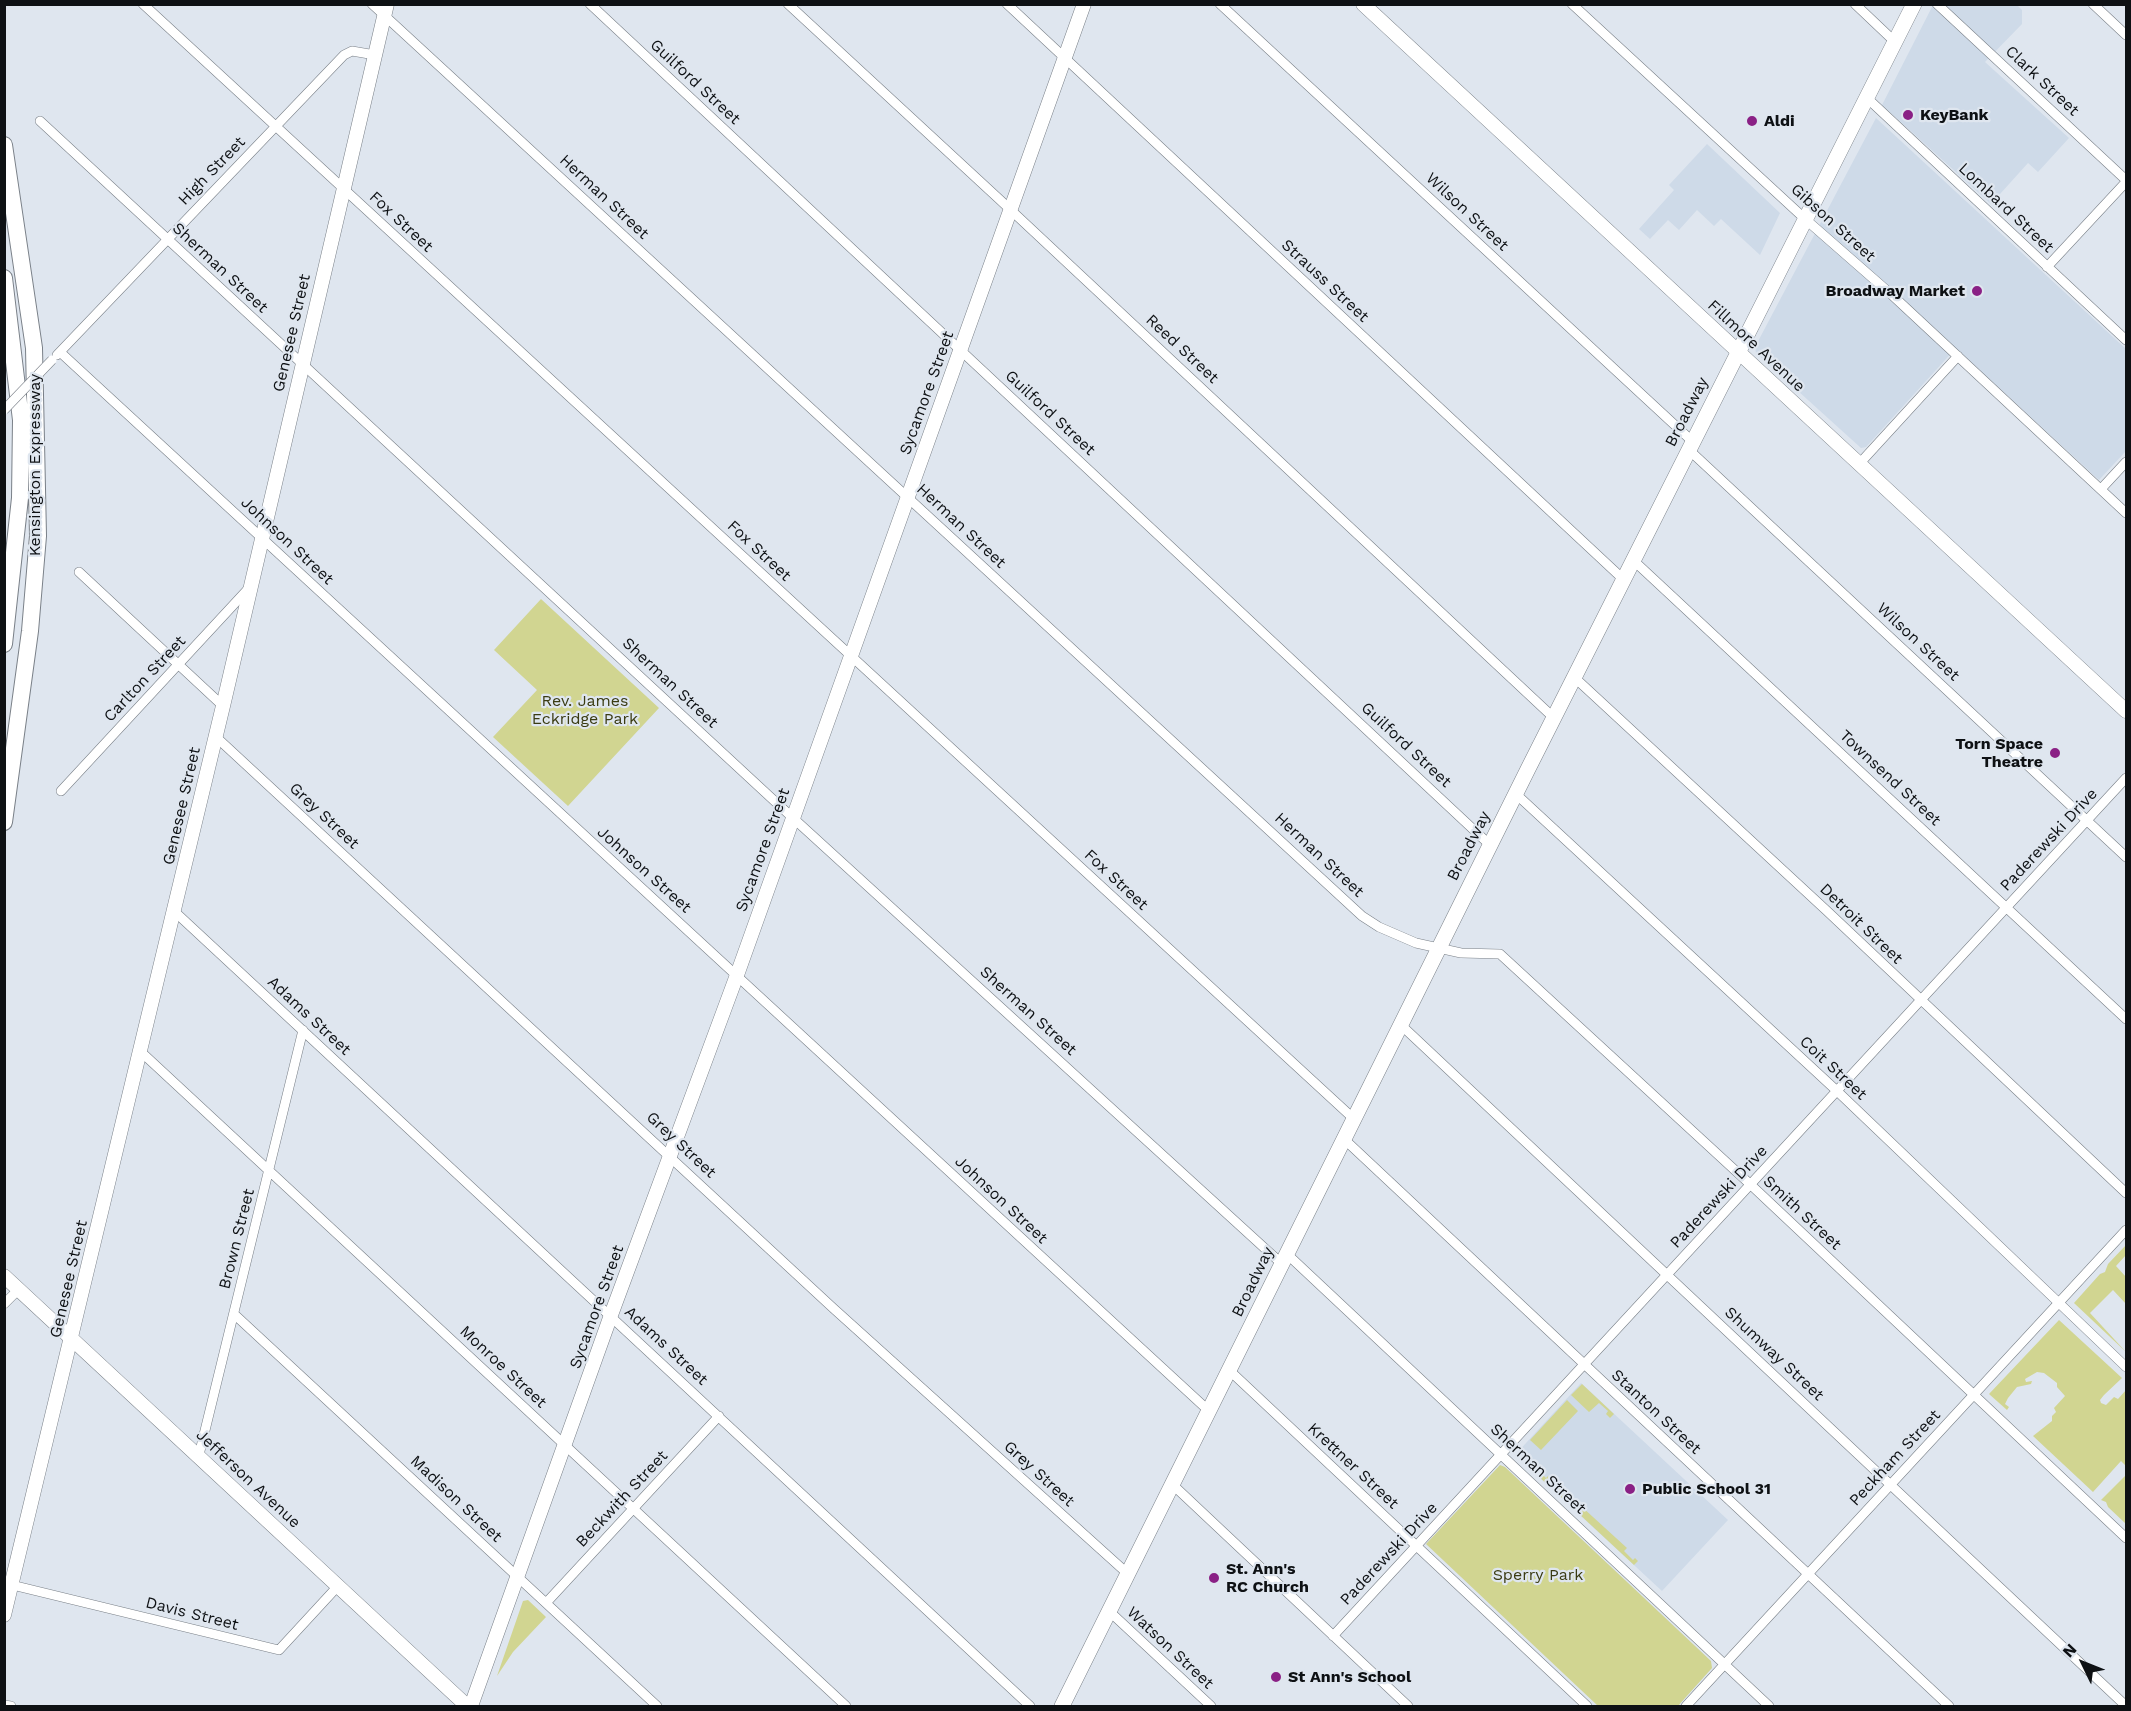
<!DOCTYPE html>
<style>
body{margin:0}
#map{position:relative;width:2131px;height:1711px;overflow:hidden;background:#dfe6ef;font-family:"Work Sans",sans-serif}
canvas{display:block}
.frame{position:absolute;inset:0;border:6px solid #0e1114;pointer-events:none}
.north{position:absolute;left:2053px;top:1633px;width:60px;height:60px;-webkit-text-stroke:4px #dfe6ef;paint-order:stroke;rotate:313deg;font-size:16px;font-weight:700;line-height:24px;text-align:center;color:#0e1114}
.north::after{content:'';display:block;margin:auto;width:21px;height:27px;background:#0e1114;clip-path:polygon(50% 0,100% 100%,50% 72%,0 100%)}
</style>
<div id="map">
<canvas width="2131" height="1711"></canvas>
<div class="frame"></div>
<div class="north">N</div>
</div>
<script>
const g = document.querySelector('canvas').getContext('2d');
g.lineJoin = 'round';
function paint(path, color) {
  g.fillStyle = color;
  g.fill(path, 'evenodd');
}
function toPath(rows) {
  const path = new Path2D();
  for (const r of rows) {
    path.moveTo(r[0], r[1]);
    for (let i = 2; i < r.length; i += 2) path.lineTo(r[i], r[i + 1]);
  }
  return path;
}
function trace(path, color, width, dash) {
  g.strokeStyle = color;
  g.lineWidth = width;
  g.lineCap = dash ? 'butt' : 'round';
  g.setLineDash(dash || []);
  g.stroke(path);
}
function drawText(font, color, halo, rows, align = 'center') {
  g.font = font + ' "Work Sans",sans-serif';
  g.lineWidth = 4.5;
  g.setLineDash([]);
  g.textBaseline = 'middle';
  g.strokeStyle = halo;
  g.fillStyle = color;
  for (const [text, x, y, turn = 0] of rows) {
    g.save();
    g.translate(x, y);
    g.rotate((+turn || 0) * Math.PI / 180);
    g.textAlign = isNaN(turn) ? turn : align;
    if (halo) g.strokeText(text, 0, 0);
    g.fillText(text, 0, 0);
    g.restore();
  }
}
const built = toPath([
 [1933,5,2017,5,2022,10,2022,24,1985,62,2069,138,2038,172,2028,163,1991,204,1882,105],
 [1876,118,2126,349,2126,451,2099,480,1956,348,1866,447,1861,448,1756,353,1755,347],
 [1707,144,1780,213,1760,255,1721,219,1714,226,1697,210,1679,230,1668,220,1650,239,1639,229,1674,190,1669,185],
 [1581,1383,1728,1520,1662,1591,1515,1455]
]);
const green = toPath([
 [541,599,659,708,568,806,493,737,537,690,494,650],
 [2126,1245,2126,1255,2116,1266,2126,1277,2126,1304,2113,1290,2090,1313,2126,1352,2074,1303,2100,1274,2105,1272,2108,1264],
 [2059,1320,2122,1378,2104,1395,2100,1400,2101,1403,2106,1405,2114,1397,2118,1399,2126,1390,2126,1466,2121,1461,2093,1492,2033,1436,2052,1421,2052,1416,2056,1412,2054,1408,2065,1396,2057,1387,2057,1383,2044,1373,2037,1372,2025,1379,2026,1382,2032,1381,2031,1384,2017,1387,2008,1398,2005,1404,2009,1407,2007,1410,1989,1394],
 [1582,1384,1614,1414,1610,1418,1606,1414,1608,1411,1599,1403,1589,1412,1571,1395],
 [1567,1400,1578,1411,1541,1450,1530,1440],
 [1500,1465,1505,1467,1711,1661,1712,1668,1678,1706,1598,1706,1426,1544],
 [1537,1469,1546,1478,1548,1476,1627,1548,1624,1551,1633,1560,1635,1558,1638,1561,1634,1565,1535,1473],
 [2126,1475,2126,1524,2108,1507,2106,1502,2101,1500],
 [528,1600,546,1617,513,1652,497,1676,523,1601]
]);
const street = toPath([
 [143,4,1354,1119],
 [372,4,1362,916,1379,927,1416,943,1461,953,1500,954,1751,1185,2126,1538],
 [590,4,1490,845],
 [788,4,999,199,1554,718],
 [1007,4,1623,579],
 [1220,4,1692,441],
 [1572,4,1804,218,1892,295,2126,513],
 [1855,4,1894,41],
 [1937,4,2126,180],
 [2093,4,2126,35],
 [1866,97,2126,340],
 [40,121,781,807,1282,1264],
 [2047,267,2126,182],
 [60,352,1209,1411],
 [57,355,344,55,352,51,375,55],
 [1688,449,2126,857],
 [1860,463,1958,356],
 [2101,489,2126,462],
 [1633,560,2126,1019],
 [79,572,223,706],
 [1574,677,1827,911,2126,1193],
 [215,736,833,1308,1128,1574],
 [61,791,249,588],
 [1516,794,1837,1091,2126,1367],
 [174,911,1030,1706],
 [1401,1025,2126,1706],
 [139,1050,846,1706],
 [1344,1139,1949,1706],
 [1287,1254,1769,1706],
 [4,1304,19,1289],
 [234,1314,657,1706],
 [1229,1370,1587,1706],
 [199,1455,303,1030],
 [1172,1484,1408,1706],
 [12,1585,279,1650,338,1586],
 [546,1603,719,1416],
 [1109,1611,1211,1706],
 [1333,1636,2126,778],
 [4,1705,11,1706],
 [1686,1706,2126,1230]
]);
const secondary = toPath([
 [1363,4,2126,711],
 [4,1276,467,1706],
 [4,1615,223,706,387,4],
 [471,1706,611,1315,737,975,1084,4]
]);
const primary = toPath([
 [1062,1706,1528,769,1914,4]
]);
const highway = toPath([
 [4,145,34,348,38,536,30,631,4,822],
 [4,278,21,420,20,498,4,644]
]);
const streetBridge = toPath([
 [4,410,52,360]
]);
const markers = [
 [1908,115,6,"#8a2085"],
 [1752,121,6,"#8a2085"],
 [1977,291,6,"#8a2085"],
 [2055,753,6,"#8a2085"],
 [1630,1489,6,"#8a2085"],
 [1214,1578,6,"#8a2085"],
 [1276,1677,6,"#8a2085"]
];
const streetNames = [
 ["Clark Street",2042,81,43],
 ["Guilford Street",695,82,43],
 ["High Street",212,171,-46],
 ["Herman Street",604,197,43],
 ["Lombard Street",2006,208,43],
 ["Wilson Street",1467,212,43],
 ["Fox Street",401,222,43],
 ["Gibson Street",1833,223,42],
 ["Sherman Street",220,268,43],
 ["Strauss Street",1325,281,43],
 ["Genesee Street",292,333,-77],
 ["Fillmore Avenue",1756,346,43],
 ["Reed Street",1182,349,43],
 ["Sycamore Street",927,393,-70],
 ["Broadway",1687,412,-63],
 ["Guilford Street",1050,413,43],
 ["Kensington Expressway",35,465,-90],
 ["Herman Street",961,526,43],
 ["Johnson Street",287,541,43],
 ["Fox Street",759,551,43],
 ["Wilson Street",1918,642,43],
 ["Carlton Street",145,679,-47],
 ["Sherman Street",670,683,43],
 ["Guilford Street",1406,745,43],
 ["Townsend Street",1890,778,43],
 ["Genesee Street",182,806,-77],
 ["Grey Street",324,816,43],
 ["Paderewski Drive",2049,840,-47],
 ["Broadway",1469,846,-63],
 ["Sycamore Street",763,850,-70],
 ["Herman Street",1319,855,43],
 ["Johnson Street",644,870,42],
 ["Fox Street",1116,880,43],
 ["Detroit Street",1861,924,44],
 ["Sherman Street",1028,1011,42],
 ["Adams Street",309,1016,43],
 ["Coit Street",1833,1068,43],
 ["Grey Street",681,1145,43],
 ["Paderewski Drive",1719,1197,-47],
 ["Johnson Street",1001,1200,43],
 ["Smith Street",1802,1213,43],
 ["Brown Street",237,1239,-76],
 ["Genesee Street",69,1279,-77],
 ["Broadway",1253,1282,-64],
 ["Sycamore Street",597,1307,-70],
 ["Adams Street",666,1346,43],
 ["Shumway Street",1774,1354,43],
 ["Monroe Street",503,1367,43],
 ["Stanton Street",1656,1412,43],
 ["Peckham Street",1895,1458,-47],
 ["Krettner Street",1353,1466,43],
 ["Sherman Street",1538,1469,43],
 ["Grey Street",1039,1474,42],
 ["Jefferson Avenue",248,1479,43],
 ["Madison Street",456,1499,43],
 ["Beckwith Street",622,1499,-47],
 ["Paderewski Drive",1389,1554,-47],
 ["Davis Street",192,1614,14],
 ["Watson Street",1170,1648,43]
];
const poiNames = [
 ["KeyBank",1920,115],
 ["Aldi",1764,121],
 ["Broadway Market",1965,291,"right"],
 ["Torn Space",2043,744,"right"],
 ["Theatre",2043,762,"right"],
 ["Public School 31",1642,1489],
 ["St. Ann's",1226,1569],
 ["RC Church",1226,1587],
 ["St Ann's School",1288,1677]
];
const parkNames = [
 ["Rev. James",585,701],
 ["Eckridge Park",585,719],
 ["Sperry Park",1538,1575]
];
paint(built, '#cedae8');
paint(green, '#d1d591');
trace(street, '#7a8088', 10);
trace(secondary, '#7a8088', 15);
trace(primary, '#7a8088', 16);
trace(highway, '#7a8088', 18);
trace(street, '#fff', 9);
trace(secondary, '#fff', 14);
trace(primary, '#fff', 15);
trace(highway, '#fff', 16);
trace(streetBridge, '#7a8088', 10, []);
trace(streetBridge, '#fff', 9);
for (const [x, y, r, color] of markers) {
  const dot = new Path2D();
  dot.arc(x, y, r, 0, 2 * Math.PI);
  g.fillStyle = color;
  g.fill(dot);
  trace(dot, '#dfe6ef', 2);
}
drawText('16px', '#0e1114', '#dfe6ef', streetNames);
drawText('bold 16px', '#0e1114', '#dfe6ef', poiNames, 'left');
drawText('16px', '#3a3b12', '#dfe6ef', parkNames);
</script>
